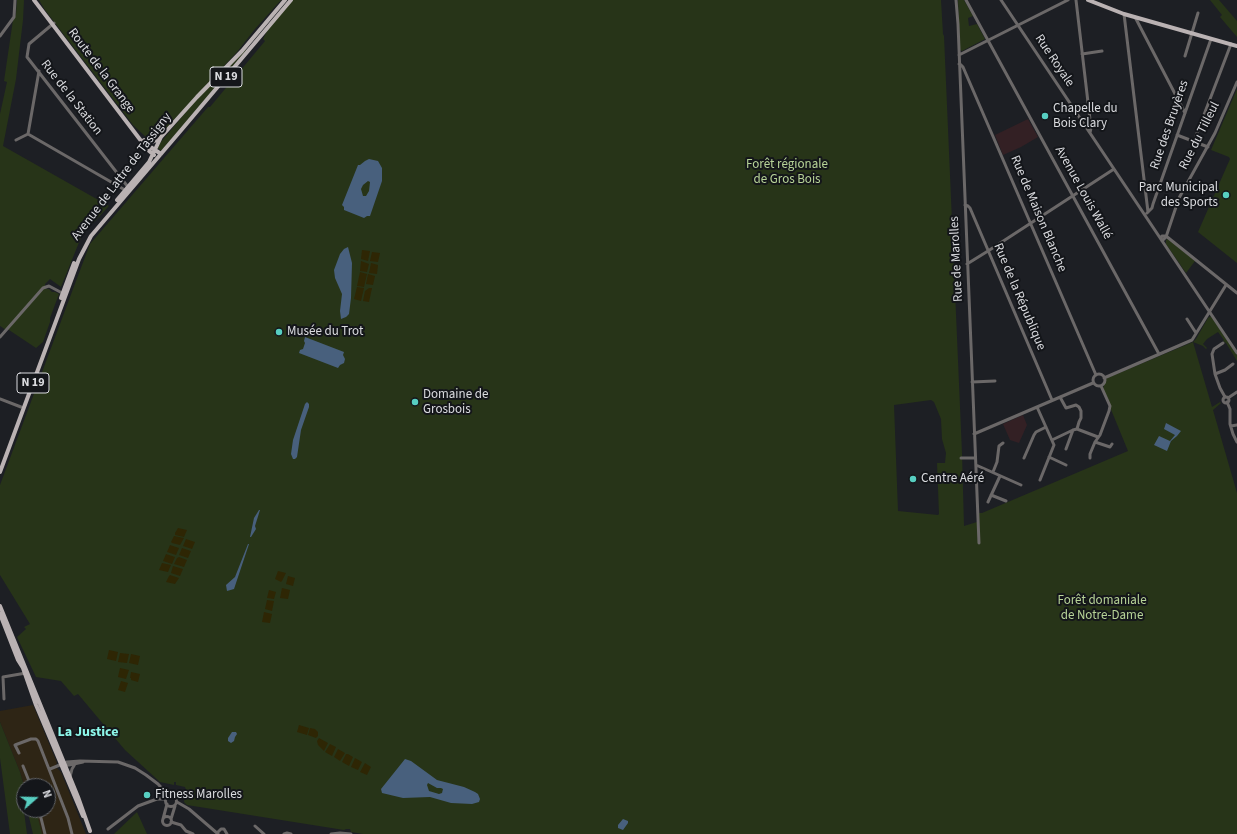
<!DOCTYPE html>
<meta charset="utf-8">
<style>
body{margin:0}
#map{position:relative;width:1237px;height:834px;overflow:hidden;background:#1d1f24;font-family:"Source Sans 3",sans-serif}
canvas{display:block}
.north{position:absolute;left:16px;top:778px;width:40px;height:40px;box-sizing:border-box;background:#14161a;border:1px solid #636569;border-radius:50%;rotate:70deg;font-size:11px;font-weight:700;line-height:16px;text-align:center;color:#dadbdf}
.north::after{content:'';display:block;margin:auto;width:14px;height:18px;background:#57cec1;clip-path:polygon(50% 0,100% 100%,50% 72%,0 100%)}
</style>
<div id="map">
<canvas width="1237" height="834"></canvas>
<div class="north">N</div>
</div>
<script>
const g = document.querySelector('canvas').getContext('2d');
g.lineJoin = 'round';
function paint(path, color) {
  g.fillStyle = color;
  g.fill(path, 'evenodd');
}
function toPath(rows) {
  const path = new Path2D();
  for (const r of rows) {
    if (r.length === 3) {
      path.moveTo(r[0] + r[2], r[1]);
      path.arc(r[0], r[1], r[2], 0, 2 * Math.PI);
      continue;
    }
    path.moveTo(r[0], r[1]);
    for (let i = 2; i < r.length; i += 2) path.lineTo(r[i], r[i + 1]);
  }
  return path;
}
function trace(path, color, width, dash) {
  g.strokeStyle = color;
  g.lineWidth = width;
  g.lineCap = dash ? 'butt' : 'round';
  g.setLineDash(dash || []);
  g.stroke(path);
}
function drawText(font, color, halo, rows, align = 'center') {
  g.font = font + ' "Source Sans 3",sans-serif';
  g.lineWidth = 4;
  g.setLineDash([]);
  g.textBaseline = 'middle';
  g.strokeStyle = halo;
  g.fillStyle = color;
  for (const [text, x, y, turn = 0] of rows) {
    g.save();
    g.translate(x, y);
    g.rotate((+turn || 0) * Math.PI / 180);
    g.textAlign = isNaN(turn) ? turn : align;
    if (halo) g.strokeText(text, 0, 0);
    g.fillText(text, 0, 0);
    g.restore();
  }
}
const industrial = toPath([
 [33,705,57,763,55,766,61,772,86,834,39,834,32,810,48,810,48,786,24,786,20,772,0,722,0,711]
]);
const education = toPath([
 [1028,119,1038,137,1021,147,1003,155,995,135],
 [1023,415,1027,425,1019,443,1010,440,1003,424]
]);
const green = toPath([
 [17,0,24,0,23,20,16,79,3,146,109,206,82,235,61,287,50,279,45,284,45,287,47,289,49,289,52,292,55,292,59,294,50,318,50,322,43,342,36,348,9,330,6,330,0,326,0,114,7,82,4,81,13,20,16,14],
 [39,0,281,0,255,29,237,52,168,126,158,137,153,140,149,140,133,125,45,10],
 [293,0,941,0,943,34,944,36,962,453,964,526,977,522,979,513,982,513,1128,451,1103,390,1105,379,1193,342,1196,339,1208,318,1211,316,1237,355,1237,361,1226,343,1223,341,1224,340,1218,332,1207,339,1203,344,1207,348,1206,349,1203,346,1193,342,1212,407,1220,402,1221,403,1213,410,1237,493,1237,834,363,834,351,832,350,829,346,829,344,830,187,805,184,802,186,790,185,787,176,785,176,782,174,782,174,785,160,782,125,750,78,694,74,696,61,681,36,677,17,637,26,629,24,627,30,624,0,575,0,485,76,281,90,244,208,107,210,107,265,41,263,39,268,29],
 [931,400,934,402,941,419,942,439,946,453,945,463,937,463,939,514,938,515,898,511,894,405],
 [958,0,964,0,973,16,968,18,969,26,977,24,985,39,962,51,960,50],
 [1210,0,1219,0,1237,21,1237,37,1220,17,1222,15],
 [246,49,247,50,161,151,159,149,157,148,161,142,201,94],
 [1237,89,1237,263,1198,232,1230,159,1229,157,1211,150],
 [1168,239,1195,261,1186,273,1166,244,1166,240],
 [0,722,20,772,24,786,24,810,36,810,42,834,33,834,28,813,24,812,27,834,10,834,0,758],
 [137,812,147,834,114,834]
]);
const sand = toPath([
 [362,250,370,251,368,261,361,259],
 [372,252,380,253,378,262,370,261],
 [361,261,369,264,367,272,360,271],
 [371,263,378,265,377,274,369,273],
 [360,272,367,274,364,287,357,286],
 [368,274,375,276,373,285,366,284],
 [357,287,364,288,361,301,354,299],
 [369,288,372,288,369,302,363,301,365,291],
 [178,528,187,530,184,537,175,535,175,533],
 [174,536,184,538,180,545,172,543,171,542],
 [186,539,195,542,192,549,183,546],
 [170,545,179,548,176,555,167,552],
 [182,548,191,551,188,558,179,555],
 [166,554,175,557,172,564,163,561],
 [179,557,187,560,184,567,174,564,177,558],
 [162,563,171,565,168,572,159,570],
 [173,566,183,569,180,576,171,573],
 [278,571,286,573,282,581,281,582,275,579],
 [170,575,179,578,175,584,166,582,169,576],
 [288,576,295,578,293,586,286,584],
 [282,588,290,590,288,599,280,598],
 [269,590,276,592,274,599,267,598],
 [267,600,274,601,272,611,265,609],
 [264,612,272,614,270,623,262,622],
 [109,650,118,652,116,661,107,659],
 [120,653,129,654,127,663,118,662],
 [131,654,140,656,138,665,129,663],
 [120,668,129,670,126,679,118,677],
 [131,672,140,674,138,682,131,680,131,678,130,678],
 [121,681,128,683,125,692,118,690],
 [299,725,309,728,307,735,297,732],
 [310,728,315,729,318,732,318,736,316,738,308,735],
 [319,738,328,743,324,751,318,745,317,741],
 [330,744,336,747,332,756,325,752],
 [338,749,345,753,340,761,334,757],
 [346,754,348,754,353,757,349,766,342,762],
 [355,758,362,762,358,770,351,767],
 [365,763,371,767,367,775,360,772]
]);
const water = toPath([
 [369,159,378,161,382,168,382,181,370,216,367,216,364,218,344,210,344,207,342,205,358,165,360,165,365,161],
 [368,181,370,182,369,191,366,196,363,196,361,189,363,185],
 [348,247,352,263,351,298,349,314,346,317,341,319,340,311,342,294,335,278,334,270,340,254,344,249],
 [305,337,344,352,343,355,345,359,344,363,340,365,338,368,299,353,300,350,303,349,305,343,304,341],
 [307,402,309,404,309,407,301,430,297,457,295,459,293,459,291,454,293,440,305,404],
 [1166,423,1181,431,1177,436,1171,441,1167,451,1154,445,1159,436,1170,441,1175,435,1164,429],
 [259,510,260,510,255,526,256,529,251,537,250,537,254,518],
 [248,544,249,544,234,589,227,591,226,585,235,577],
 [232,732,236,732,237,734,235,737,234,741,231,743,228,741,228,738],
 [405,759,411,761,437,780,464,787,475,792,478,794,480,799,479,802,472,804,451,803,430,797,403,798,382,793,381,789],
 [428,783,437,788,441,788,443,789,442,793,439,794,429,791,427,785],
 [623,819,628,821,628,823,623,830,618,828,618,825]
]);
const minor = toPath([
 [956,0,958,24,979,543],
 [966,0,1159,354],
 [1001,0,1237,353],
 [1076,0,1091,128,1090,133],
 [1124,14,1148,212],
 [1135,17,1185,113],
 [54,23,29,44,27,57,128,187],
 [0,36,14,17,15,0],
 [1082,54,1102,51],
 [959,55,1068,0],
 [1185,56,1198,13],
 [959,64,960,64,963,67,1096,375],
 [28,134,125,190],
 [28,134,39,71],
 [1177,135,1208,147],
 [16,140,28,134],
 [1194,141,1231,44],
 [965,205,968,206,970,208,1052,400],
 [1147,213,1152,208,1153,204,1211,39],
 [1161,238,1162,236,1166,236,1237,293],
 [1162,241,1166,237,1179,198,1215,133,1237,82],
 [967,264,988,251,1114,169],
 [1187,319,1196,333],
 [0,337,43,288,49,286,64,294],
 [1223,343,1214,349,1212,354,1215,374,1220,388,1225,397],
 [1099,380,6],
 [1215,374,1225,370,1233,364],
 [1104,378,1192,340,1226,285],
 [972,382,995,381],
 [1060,397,1066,408,1076,405,1079,407,1081,411,1081,418,1079,422,1077,429,1073,430,1066,449],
 [1226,400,3],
 [1228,398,1237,392],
 [0,399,21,407],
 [1227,402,1230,409,1230,424,1233,434,1237,442],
 [1037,407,1054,445,1040,480],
 [1231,426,1237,425],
 [1077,429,1098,437],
 [974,434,1093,383],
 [1052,440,1073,430],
 [1095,442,1110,447,1112,444],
 [1049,457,1066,465],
 [961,458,975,458],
 [1024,458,1034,435,1036,432,1046,427],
 [1090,458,1090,454,1095,442,1100,435,1109,411,1110,406,1101,386],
 [976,465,1021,485],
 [993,472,997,462,999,446,1003,443],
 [991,495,1006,501],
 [988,502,1000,476],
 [4,699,3,677,26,673],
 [19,753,15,745,31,739,36,739,38,741,68,818,72,834],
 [63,765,69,765,83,762],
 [23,766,31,786],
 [50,769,67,762,80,761,118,762,135,768,146,775,158,784,169,796],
 [70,777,72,769,75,764],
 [171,801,5.5],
 [177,802,189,809,218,834],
 [39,810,45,834],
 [167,821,4.5],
 [163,819,167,804],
 [171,819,175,806],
 [171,822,181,825,186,831,193,834],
 [255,826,264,834],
 [108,829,138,806,157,799,166,799],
 [217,833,221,829,224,829,227,834],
 [284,834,287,833,291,834],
 [331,834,340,833,351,834]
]);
const major = toPath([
 [34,0,148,150,154,155],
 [1088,0,1124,14,1237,46],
 [144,140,149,146,161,154],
 [145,141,152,142,159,139],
 [117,200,149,162,161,137,197,97,242,51,285,0],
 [61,298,74,263],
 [0,472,79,259,91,236,183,128,291,0],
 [0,606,78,797,90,831],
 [0,614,18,660,23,668,36,705,83,816]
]);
const markers = [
 [1045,116,4,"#57cec1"],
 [1226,195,4,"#57cec1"],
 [279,332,4,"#57cec1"],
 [415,402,4,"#57cec1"],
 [913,479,4,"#57cec1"],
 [147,795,4,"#57cec1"]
];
const shields = [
 [226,77,32],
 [33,383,32]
];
const shieldNames = [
 ["N 19",226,77],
 ["N 19",33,383]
];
const streetNames = [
 ["Rue Royale",1054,61,56],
 ["Route de la Grange",101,71,53],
 ["Rue de la Station",71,98,52],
 ["Rue des Bruyères",1170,125,-71],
 ["Rue du Tilleul",1200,136,-63],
 ["Avenue de Lattre de Tassigny",122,177,-53],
 ["Avenue Louis Wallé",1083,193,61],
 ["Rue de Maison Blanche",1038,214,67],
 ["Rue de Marolles",957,259,-93],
 ["Rue de la République",1019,297,67]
];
const poiNames = [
 ["Chapelle du",1053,109],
 ["Bois Clary",1053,124],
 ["Parc Municipal",1218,188,"right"],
 ["des Sports",1218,203,"right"],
 ["Musée du Trot",287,332],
 ["Domaine de",423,395],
 ["Grosbois",423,410],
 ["Centre Aéré",921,479],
 ["Fitness Marolles",155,795]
];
const parkNames = [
 ["Forêt régionale",787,165],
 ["de Gros Bois",787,180],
 ["Forêt domaniale",1102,601],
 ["de Notre-Dame",1102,616]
];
const neighbourhoodNames = [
 ["La Justice",88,733]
];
paint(industrial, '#2e2515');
paint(education, '#332024');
paint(green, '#273418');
paint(sand, '#2e2604');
paint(water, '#48607d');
trace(minor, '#6b6868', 3);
trace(major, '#bab2b3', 4);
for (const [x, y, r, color] of markers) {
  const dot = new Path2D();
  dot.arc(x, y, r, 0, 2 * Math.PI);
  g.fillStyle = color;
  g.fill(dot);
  trace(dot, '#14161a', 1.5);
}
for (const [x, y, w] of shields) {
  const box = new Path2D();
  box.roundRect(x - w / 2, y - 10, w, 20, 3);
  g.fillStyle = '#14161a';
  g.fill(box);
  trace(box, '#dadbdf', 1);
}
drawText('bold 12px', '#dadbdf', null, shieldNames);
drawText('13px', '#dadbdf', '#14161a', streetNames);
drawText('13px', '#dadbdf', '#14161a', poiNames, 'left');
drawText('13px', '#b7d397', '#14161a', parkNames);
drawText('bold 14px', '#8df6ea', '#14161a', neighbourhoodNames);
</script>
